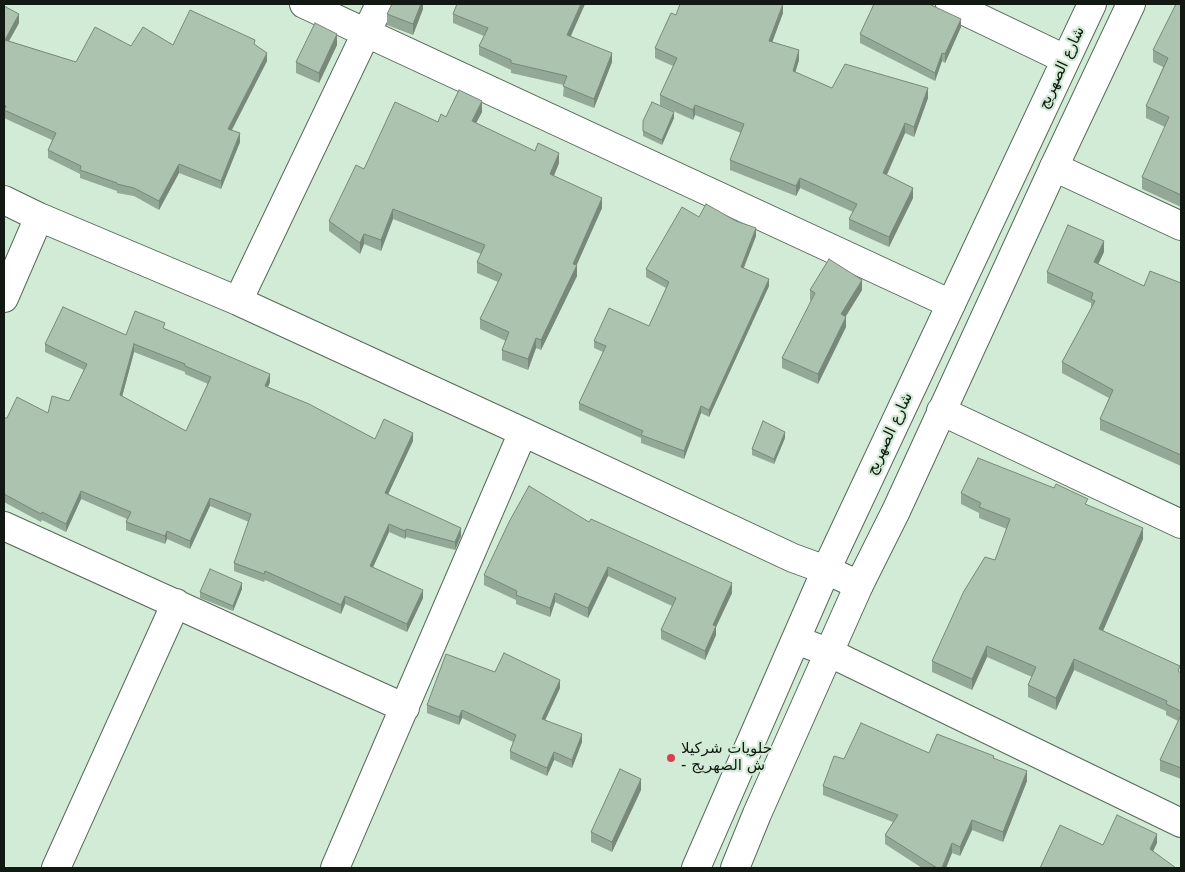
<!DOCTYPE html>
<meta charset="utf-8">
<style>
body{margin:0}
#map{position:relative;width:1185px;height:872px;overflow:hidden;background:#d2ebd6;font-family:"DejaVu Sans",sans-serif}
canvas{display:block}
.frame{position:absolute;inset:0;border:5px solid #111912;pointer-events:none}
</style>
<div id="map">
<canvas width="1185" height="872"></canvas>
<div class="frame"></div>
</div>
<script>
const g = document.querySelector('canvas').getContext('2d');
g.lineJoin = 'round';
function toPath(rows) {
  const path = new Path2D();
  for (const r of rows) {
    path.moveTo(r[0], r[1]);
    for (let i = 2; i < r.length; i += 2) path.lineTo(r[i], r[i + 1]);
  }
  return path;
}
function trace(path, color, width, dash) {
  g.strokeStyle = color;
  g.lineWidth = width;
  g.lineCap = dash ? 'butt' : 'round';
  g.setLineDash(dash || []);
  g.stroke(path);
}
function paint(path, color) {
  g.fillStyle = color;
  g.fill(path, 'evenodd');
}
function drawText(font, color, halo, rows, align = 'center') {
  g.font = font + ' "DejaVu Sans","Noto Naskh Arabic",sans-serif';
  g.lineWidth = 4.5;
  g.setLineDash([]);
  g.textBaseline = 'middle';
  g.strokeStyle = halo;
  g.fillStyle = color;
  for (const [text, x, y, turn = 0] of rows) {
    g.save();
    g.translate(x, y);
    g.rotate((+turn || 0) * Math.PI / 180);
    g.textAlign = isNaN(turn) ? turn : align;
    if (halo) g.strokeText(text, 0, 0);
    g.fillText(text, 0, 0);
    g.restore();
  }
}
const minor = toPath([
 [304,4,951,304],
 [950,4,1065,59],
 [1054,167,1181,226],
 [4,200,39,217,238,301,523,432,793,558,826,570,859,585],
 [4,298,39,217],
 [238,301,380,4],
 [941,411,1181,524],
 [4,526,405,708],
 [796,640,828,652,1181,823],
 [56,868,176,603],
 [335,868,523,432]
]);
const major = toPath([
 [696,868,826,570,1092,4],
 [735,868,757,814,859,585,896,511,1054,167,1131,4]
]);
const wall = toPath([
 [423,4,423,9,413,35,387,25,387,14],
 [585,4,571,36,612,62,594,108,563,96,564,85,511,73,511,70,479,55,479,46,484,36,453,23,453,14],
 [874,4,933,4,932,5,961,27,945,63,942,61,935,81,860,43,860,34],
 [1181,4,1181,207,1142,189,1142,177,1165,127,1146,118,1146,106,1163,67,1153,62,1153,50],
 [4,6,19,23,9,41,76,62,131,46,255,45,267,61,232,130,240,142,221,189,179,173,159,210,134,196,117,193,117,191,80,178,80,174,48,158,48,150,52,140,4,118],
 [783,13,772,42,799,60,795,72,832,88,928,98,914,137,905,133,887,175,913,198,889,247,849,229,849,219,853,212,800,188,796,196,730,170,730,160,741,133,695,115,693,120,660,105,660,95,673,66,655,58,655,48,676,15],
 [337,45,319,83,296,73,296,62],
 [482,112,476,123,559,163,554,176,602,208,576,265,577,276,541,350,536,348,528,370,502,360,502,350,506,341,480,329,480,319,498,282,477,273,477,262,481,254,393,219,381,251,364,244,360,254,329,231,329,221,364,169,446,117],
 [674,118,662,145,643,136,643,121],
 [699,217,756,236,744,268,769,286,709,417,701,413,684,459,641,443,641,438,579,410,579,403,603,352,594,348,594,341,649,326,666,288,646,277,646,269],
 [1104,252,1098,264,1144,286,1181,283,1181,466,1100,430,1100,419,1109,398,1062,373,1062,362,1091,309,1091,303,1047,283,1047,272],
 [810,290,862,290,846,316,846,327,818,384,782,368,782,358,811,301,810,300],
 [165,329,270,382,268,387,375,439,413,441,388,494,461,536,455,550,406,537,405,539,389,532,373,567,423,598,407,632,345,604,341,614,265,580,264,582,234,571,234,563,249,522,210,506,190,549,167,539,165,544,126,530,126,522,127,519,81,499,66,532,42,520,41,522,4,502,4,420,7,418,48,413,69,401,84,370,45,352,45,344,126,335],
 [134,352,185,372,185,374,208,384,186,431,122,397],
 [785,438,774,464,752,455,752,449],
 [961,493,1088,505,1143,539,1103,631,1181,673,1181,779,1160,771,1160,760,1178,721,1166,715,1166,711,1074,670,1056,710,1028,697,1028,685,1032,677,987,657,972,690,932,672,932,661,995,560,1007,529,979,518,979,513,961,504],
 [589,522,732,593,716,627,716,635,705,660,661,639,661,630,672,606,608,576,588,618,555,602,550,617,516,604,516,600,484,585,484,575],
 [242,589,233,611,200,598,200,592],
 [560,688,545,720,582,742,572,768,554,760,547,776,510,759,510,751,513,742,462,718,459,725,427,713,427,705],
 [929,753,994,758,1027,781,1003,842,972,830,960,856,952,853,946,868,922,868,885,844,885,835,893,822,823,795,823,786,844,759],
 [641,790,612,852,591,842,591,832]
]);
const shadedWall = toPath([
 [421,4,423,4,423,9,413,35,413,24],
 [581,4,585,4,567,44,567,35],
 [783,4,783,13,769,51,769,41],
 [19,14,19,23,5,48,5,40],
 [961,19,961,27,945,63,945,54],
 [337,34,337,45,319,83,319,73],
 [799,50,799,60,793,80,793,71],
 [267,53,267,61,228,137,228,129],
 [612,53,612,62,594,108,594,99],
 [942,53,942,61,935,81,935,73],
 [928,88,928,98,914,137,914,127],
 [482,101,482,112,472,131,472,121],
 [695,105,695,115,693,120,693,110],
 [674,112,674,118,662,145,662,140],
 [905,123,905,133,883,183,883,173],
 [240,133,240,142,221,189,221,181],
 [559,153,559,163,550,185,550,174],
 [179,164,179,173,159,210,159,201],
 [800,178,800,188,796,196,796,186],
 [913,188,913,198,889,247,889,237],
 [602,198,602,208,575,269,577,265,577,276,541,350,541,340,573,264],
 [393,209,393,219,381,251,381,240],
 [756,228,756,236,741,274,741,267],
 [364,234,364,244,360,254,360,243],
 [1104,241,1104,252,1094,273,1094,262],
 [769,279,769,286,709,417,709,410],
 [862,280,862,290,841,324,841,314],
 [846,317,846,327,818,384,818,374],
 [536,338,536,348,528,370,528,359],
 [134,344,134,352,120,404,120,395],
 [270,374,270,382,265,394,265,386],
 [701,406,701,413,684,459,684,451],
 [785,432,785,438,774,464,774,459],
 [413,433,413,441,385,501,385,493],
 [81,491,81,499,66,532,66,524],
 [210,498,210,506,190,549,190,541],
 [389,524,389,532,370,574,370,566],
 [461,528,461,536,455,550,455,542],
 [1143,528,1143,539,1099,640,1099,629],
 [406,529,406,537,405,539,405,531],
 [167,531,167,539,165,544,165,536],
 [608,567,608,576,588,618,588,608],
 [242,583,242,589,233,611,233,606],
 [732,583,732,593,716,627,716,635,705,660,705,651,713,625],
 [423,590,423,598,407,632,407,624],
 [555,593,555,602,550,617,550,608],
 [345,596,345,604,341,614,341,605],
 [987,646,987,657,972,690,972,679],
 [1074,659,1074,670,1056,710,1056,698],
 [560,680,560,688,542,727,542,719],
 [462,710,462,718,459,725,459,717],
 [582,734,582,742,572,768,572,760],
 [554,752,554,760,547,776,547,768],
 [1027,771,1027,781,1003,842,1003,832],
 [641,779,641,790,612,852,612,842],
 [972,820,972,830,960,856,960,847],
 [1157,834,1157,843,1150,858,1150,849],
 [952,843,952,853,946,868,942,868]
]);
const building = toPath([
 [392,4,421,4,413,24,387,14,392,4],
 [457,4,581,4,567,35,612,53,594,99,563,86,567,76,511,63,511,60,479,46,488,28,453,14,457,4],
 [680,4,783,4,769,41,799,50,793,71,832,88,845,64,928,88,914,127,905,123,883,173,913,188,889,237,849,219,857,204,800,178,796,186,730,160,744,124,695,105,693,110,660,95,677,58,655,48,671,13,676,15,680,4],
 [874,4,929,4,961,19,945,54,942,53,935,73,860,34,874,4],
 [1176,4,1181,4,1181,195,1142,177,1169,117,1146,106,1168,58,1153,50,1176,4],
 [4,6,19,14,5,40,76,62,95,27,131,46,143,27,173,45,190,10,255,40,254,44,267,53,228,129,240,133,221,181,179,164,159,201,134,188,117,184,117,183,80,170,81,166,48,150,56,133,4,110,6,106,4,105,4,6],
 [315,23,337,34,319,73,296,62,315,23],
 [459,90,482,101,472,121,535,151,538,143,559,153,550,174,602,198,573,264,577,265,541,340,536,338,528,359,502,350,509,332,480,319,502,274,477,262,485,245,393,209,381,240,364,234,360,243,329,221,356,165,364,169,395,102,438,122,441,114,446,117,459,90],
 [652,102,674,112,662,140,643,131,643,121,652,102],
 [706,204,736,221,756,228,741,267,769,279,709,410,701,406,684,451,641,435,643,431,579,403,606,346,594,341,609,308,649,326,669,282,646,269,682,207,699,217,706,204],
 [1068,225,1104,241,1094,262,1144,286,1150,271,1181,283,1181,455,1100,419,1113,390,1062,362,1095,301,1091,299,1093,293,1047,272,1068,225],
 [829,259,862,280,841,314,846,317,818,374,782,358,815,293,810,290,829,259],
 [63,307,126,335,135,311,165,323,163,328,270,374,265,386,309,404,375,439,384,419,413,433,385,493,461,528,455,542,406,529,405,531,389,524,370,566,423,590,407,624,345,596,341,605,265,571,264,574,234,563,251,514,210,498,190,541,167,531,165,536,126,522,131,512,81,491,66,524,42,512,41,514,4,494,4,420,5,418,7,418,17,397,48,413,52,396,69,401,87,364,45,344,63,307],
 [134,344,185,364,185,366,211,377,186,431,120,395,134,344],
 [763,421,785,432,774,459,752,449,763,421],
 [978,458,1054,488,1056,484,1088,499,1085,504,1143,528,1099,629,1180,666,1178,671,1181,673,1181,711,1166,704,1167,701,1074,659,1056,698,1028,685,1036,667,987,646,972,679,932,661,964,591,985,557,995,560,1010,519,979,507,981,503,961,493,978,458],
 [529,486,589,522,591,519,732,583,713,625,716,626,705,651,661,630,676,598,608,567,588,608,555,593,550,608,516,595,517,591,484,575,509,522,529,486],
 [210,569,242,583,233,606,200,592,210,569],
 [504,653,560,680,542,719,582,734,572,760,554,752,547,768,510,751,516,735,462,710,459,717,427,705,446,654,495,672,504,653],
 [1181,715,1181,768,1160,760,1181,715],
 [861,723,929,753,937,734,994,756,993,758,1027,771,1003,832,972,820,960,847,952,843,942,868,937,868,885,835,898,815,823,786,834,756,844,759,861,723],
 [620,769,641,779,612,842,591,832,620,769],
 [1117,815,1157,834,1150,849,1176,868,1040,868,1060,825,1103,845,1117,815]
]);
const markers = [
 [671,758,5,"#d34250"]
];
const streetNames = [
 ["شارع الصهريج",1062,68,-65],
 ["شارع الصهريج",890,434,-65]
];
const poiNames = [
 ["حلويات شركيلا",681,749],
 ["- ش الصهريج",681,766]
];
trace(minor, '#556a59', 30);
trace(major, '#556a59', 30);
trace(minor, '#fff', 28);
trace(major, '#fff', 28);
paint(wall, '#93a896');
paint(shadedWall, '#78887a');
paint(building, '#abc3af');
trace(building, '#78887a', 1);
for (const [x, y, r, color] of markers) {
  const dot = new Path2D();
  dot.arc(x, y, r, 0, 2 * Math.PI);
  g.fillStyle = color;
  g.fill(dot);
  trace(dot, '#d2ebd6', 2);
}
drawText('15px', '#111912', '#d2ebd6', streetNames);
drawText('15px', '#111912', '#d2ebd6', poiNames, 'left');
</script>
